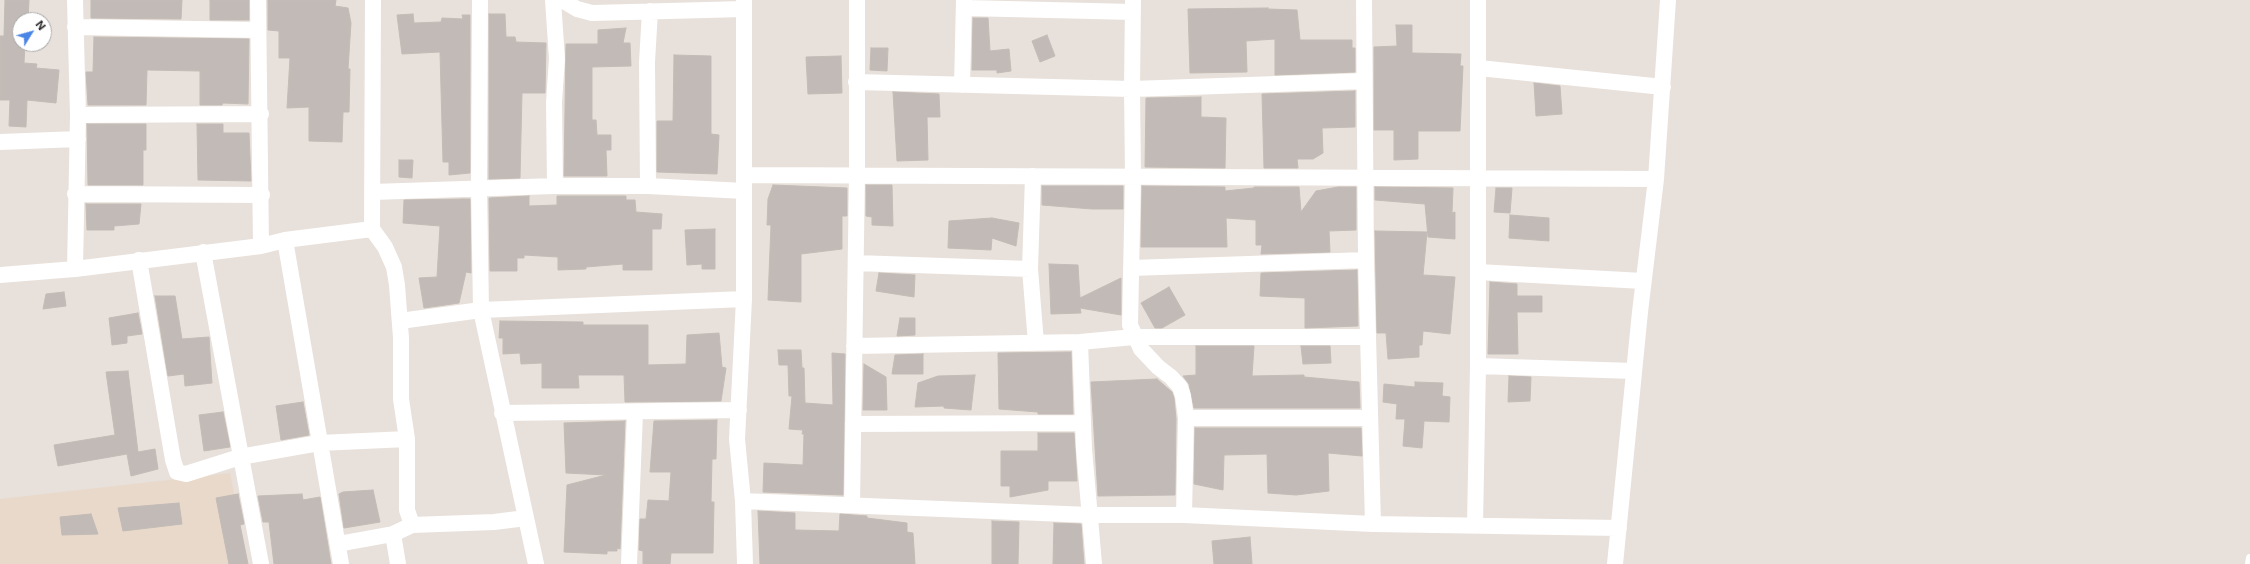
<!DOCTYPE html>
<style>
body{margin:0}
#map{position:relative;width:2250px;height:564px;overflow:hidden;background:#e8e0da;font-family:Inter,sans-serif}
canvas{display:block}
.north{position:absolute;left:12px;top:12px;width:40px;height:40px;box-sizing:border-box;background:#fff;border:1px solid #a9a9a9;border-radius:50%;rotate:53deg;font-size:11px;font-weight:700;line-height:16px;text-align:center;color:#272727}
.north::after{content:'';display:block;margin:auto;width:14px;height:18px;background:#4a86e5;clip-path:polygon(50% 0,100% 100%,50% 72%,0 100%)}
</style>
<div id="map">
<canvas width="2250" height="564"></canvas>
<div class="north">N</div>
</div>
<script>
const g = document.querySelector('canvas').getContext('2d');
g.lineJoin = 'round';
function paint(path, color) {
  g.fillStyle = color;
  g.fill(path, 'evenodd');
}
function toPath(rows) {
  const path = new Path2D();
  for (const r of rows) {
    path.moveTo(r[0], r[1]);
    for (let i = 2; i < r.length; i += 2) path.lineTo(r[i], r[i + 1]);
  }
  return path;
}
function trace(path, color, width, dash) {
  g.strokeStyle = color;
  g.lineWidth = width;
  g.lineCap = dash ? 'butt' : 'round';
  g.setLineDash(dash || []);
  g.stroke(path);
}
const education = toPath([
 [230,473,248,564,0,564,0,499]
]);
const building = toPath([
 [5,0,29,0,28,20,20,20,20,44,25,44,24,63,37,64,36,68,59,70,56,103,27,100,26,127,9,126,10,100,0,100,0,36,4,36,5,0],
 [91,0,182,0,181,19,91,18,91,0],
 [210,0,249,0,249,20,210,20,210,0],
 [268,0,336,0,335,6,348,8,351,23,348,69,350,69,349,112,343,112,342,142,309,141,309,107,287,108,290,58,279,58,279,31,268,30,268,0],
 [1268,8,1268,9,1297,10,1300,40,1352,40,1352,48,1355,48,1355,72,1275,75,1275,39,1246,41,1247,72,1190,73,1188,9,1268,8],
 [413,14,414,23,441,22,442,18,463,19,462,15,470,15,470,173,449,175,449,162,443,162,440,52,402,54,397,15,413,14],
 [489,14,505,14,506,37,515,37,516,42,546,43,545,93,522,93,520,178,489,179,489,14],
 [973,18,988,18,990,51,1009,49,1011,71,997,73,997,70,972,70,973,18],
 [1396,25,1412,25,1412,53,1461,54,1460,66,1463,66,1460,131,1418,131,1418,159,1394,160,1394,130,1374,130,1374,47,1397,46,1396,25],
 [626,28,623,43,630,43,631,66,592,67,592,120,596,120,597,135,611,135,611,150,606,150,607,176,564,176,566,44,598,44,598,30,626,28],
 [1047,35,1055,56,1040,62,1032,41,1047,35],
 [94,37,249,39,248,104,223,103,222,105,200,105,200,71,147,70,146,105,88,105,86,72,93,72,94,37],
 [871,48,888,48,887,71,870,70,871,48],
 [674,55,711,56,711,134,719,135,717,174,657,172,657,121,673,121,674,55],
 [841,56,842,93,808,94,806,57,841,56],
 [1534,83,1560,86,1562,114,1536,116,1534,83],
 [1355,91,1355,127,1322,128,1323,153,1313,159,1297,159,1298,168,1264,168,1262,94,1355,91],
 [893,92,939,94,940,117,927,117,928,160,897,161,893,92],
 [1201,97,1201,117,1226,118,1225,168,1145,167,1146,98,1201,97],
 [87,124,146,124,146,150,143,150,143,185,88,185,87,124],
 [197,124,223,124,223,133,249,133,251,181,198,180,197,124],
 [399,160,413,160,412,178,399,177,399,160],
 [773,185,847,188,847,216,842,216,842,249,801,254,801,302,768,300,771,225,767,225,768,199,773,185],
 [866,185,892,185,893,226,872,225,872,217,866,216,866,185],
 [1042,186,1123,186,1123,209,1092,209,1042,205,1042,186],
 [1142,186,1225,187,1225,191,1254,188,1254,187,1299,187,1301,212,1316,191,1338,187,1356,187,1356,230,1329,231,1330,252,1261,254,1262,245,1256,245,1256,220,1226,218,1227,247,1141,247,1142,186],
 [1375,187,1453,188,1452,213,1455,212,1455,239,1428,237,1425,204,1375,200,1375,187],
 [1496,188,1512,188,1510,213,1494,212,1496,188],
 [529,196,529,206,557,205,557,196,626,196,626,200,635,200,636,212,662,214,661,229,652,229,652,270,623,270,623,264,586,267,586,269,558,270,558,257,524,255,524,258,517,258,517,271,490,271,489,198,529,196],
 [463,199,470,199,471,273,466,272,459,303,424,308,419,278,437,277,440,226,403,223,404,200,463,199],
 [86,204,141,204,139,224,114,226,114,230,87,230,86,204],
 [1510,215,1549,218,1549,241,1509,238,1510,215],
 [992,218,1019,223,1016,246,992,238,991,250,948,248,949,221,992,218],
 [715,229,715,269,702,269,702,264,687,265,685,230,715,229],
 [1375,231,1427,232,1423,275,1455,277,1450,334,1423,331,1422,345,1419,345,1419,357,1388,359,1386,333,1377,333,1375,231],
 [1049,264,1078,265,1080,298,1121,278,1121,315,1080,308,1081,313,1051,314,1049,264],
 [1357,270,1358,326,1305,328,1305,298,1260,296,1261,273,1357,270],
 [879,273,915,275,914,297,876,291,879,273],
 [1490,282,1517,284,1517,296,1542,296,1542,312,1517,312,1518,354,1488,354,1490,282],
 [1169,287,1185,315,1162,328,1155,328,1141,303,1169,287],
 [64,292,66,306,43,309,46,294,64,292],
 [155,296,175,296,182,339,209,337,212,383,185,386,184,374,168,376,155,296],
 [138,313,142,334,127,336,127,343,112,345,109,318,138,313],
 [900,318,915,318,915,335,897,336,900,318],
 [500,321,583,322,583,325,648,325,648,365,686,364,687,335,719,333,722,367,726,368,721,401,625,402,624,375,578,375,579,388,542,388,542,363,521,364,520,353,503,354,503,338,499,338,500,321],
 [1196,346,1254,346,1252,376,1304,375,1304,377,1359,382,1360,408,1194,408,1189,384,1183,376,1196,375,1196,346],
 [1301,346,1330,346,1331,363,1303,364,1301,346],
 [778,350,801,350,802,368,804,368,805,403,833,405,832,353,845,354,843,495,763,492,764,463,803,465,804,434,802,434,803,430,789,429,792,396,789,396,788,365,779,365,778,350],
 [1071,352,1073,414,1038,414,1038,412,999,409,998,353,1071,352],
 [923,354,923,374,892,374,895,355,923,354],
 [864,364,886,377,887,410,863,410,864,364],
 [128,371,138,452,155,449,158,469,131,476,127,454,58,466,54,445,115,435,106,372,128,371],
 [975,375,971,410,944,408,944,406,915,407,918,383,938,376,975,375],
 [1509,376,1531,377,1530,401,1508,402,1509,376],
 [1157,379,1172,392,1174,398,1176,419,1175,495,1098,496,1091,382,1157,379],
 [1415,382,1443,383,1442,396,1450,397,1449,422,1424,421,1422,448,1403,446,1405,419,1396,419,1397,404,1383,402,1384,384,1415,387,1415,382],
 [303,402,309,435,281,440,276,406,303,402],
 [223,412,230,447,204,451,199,415,223,412],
 [717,420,716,459,712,459,711,502,714,502,713,553,671,553,670,564,643,564,643,551,639,550,640,519,646,519,648,500,669,501,671,472,650,472,654,421,717,420],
 [625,421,620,549,617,548,617,551,607,551,607,554,564,552,567,485,606,475,566,473,564,423,625,421],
 [1195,428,1361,428,1362,456,1328,453,1329,491,1296,495,1268,493,1267,454,1224,455,1223,490,1194,484,1195,428],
 [1038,433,1074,433,1077,481,1048,481,1048,490,1010,497,1010,486,1001,486,1001,451,1038,451,1038,433],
 [373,490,380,522,344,528,339,494,343,492,373,490],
 [238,494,244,524,240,525,248,564,229,564,216,498,238,494],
 [302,494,303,500,320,497,331,564,274,564,269,522,263,522,258,496,302,494],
 [179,503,182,524,123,531,118,508,179,503],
 [758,511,795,513,795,530,839,531,840,514,867,516,867,518,907,523,907,532,913,533,915,564,760,564,758,511],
 [91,514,98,534,62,535,60,517,91,514],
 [992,521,1019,522,1018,564,992,564,992,521],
 [1054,523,1081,524,1084,564,1053,564,1054,523],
 [1250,537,1252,564,1214,564,1212,541,1250,537]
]);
const lane = toPath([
 [2249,564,2250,558]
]);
const street = toPath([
 [258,0,261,246],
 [373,0,372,229,385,247,394,267,397,285,401,338,401,399,407,439,407,510,412,525],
 [480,0,479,188,481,310,536,564],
 [553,0,557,59,554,102,555,186],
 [562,0,577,9,592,13,744,9],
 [744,0,744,299,737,439,743,501,745,564],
 [1133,0,1132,89,1133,177,1130,325,1141,349,1158,367,1171,377,1180,387,1183,396,1186,418,1184,515],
 [1364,0,1366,260,1373,524],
 [965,8,1133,12],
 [75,27,258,30],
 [1479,68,1663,87],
 [856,82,1132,89,1364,81],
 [962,85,964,0],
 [78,115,261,114],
 [0,142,78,139],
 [744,175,1656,179],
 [1033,176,1030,269,1036,343],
 [648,186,647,62,650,11],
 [372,192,555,186,648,186,744,191],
 [75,194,262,195],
 [285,240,341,564],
 [203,252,261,564],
 [139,260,173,460,177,472,186,474,240,457,319,443,407,439],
 [856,263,1030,269],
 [1131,268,1366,260],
 [75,269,78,115,75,0],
 [1478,272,1643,281],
 [0,275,75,269,261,246,285,240,372,229],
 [400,321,481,310,744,299],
 [1080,342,1084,449,1094,564],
 [854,346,1080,342,1134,337,1367,337],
 [1478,366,1634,371],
 [502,413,739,410],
 [1186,418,1370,418],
 [853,424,1083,423],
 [743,501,1090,515,1184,515,1373,524,1619,528],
 [852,505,857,174,857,0],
 [1475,525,1478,366,1478,0],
 [338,544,393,534],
 [398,564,393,534,412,525,494,522,526,518],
 [629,564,635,413],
 [1615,564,1640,312,1656,179,1668,0]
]);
paint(education, '#e9d9cb');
paint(building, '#c1bab7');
trace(building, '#c3bbb5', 1);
trace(lane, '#fff', 8);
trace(street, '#fff', 16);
</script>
